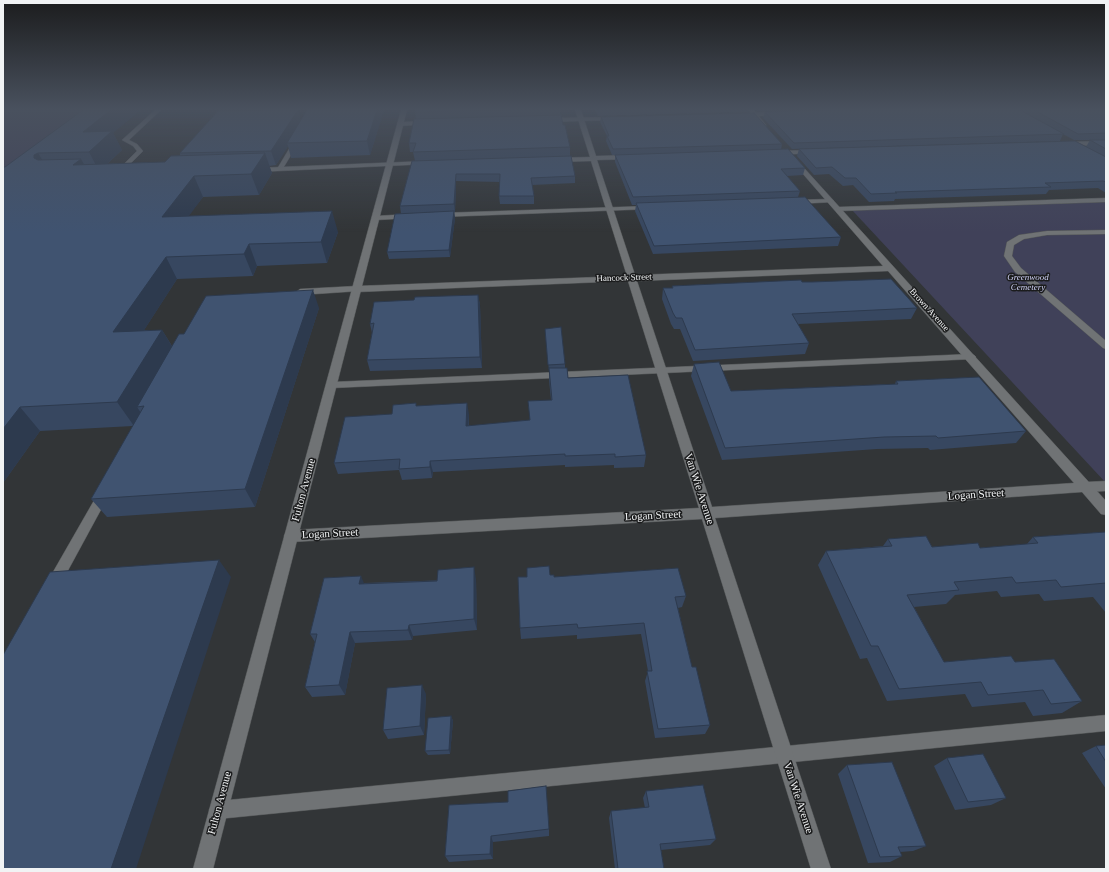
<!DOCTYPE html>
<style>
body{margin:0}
#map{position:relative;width:1109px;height:872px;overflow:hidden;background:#323537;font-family:"Times New Roman",serif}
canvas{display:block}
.frame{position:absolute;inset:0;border:4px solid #f1f3f4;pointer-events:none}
</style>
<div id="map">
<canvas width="1109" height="872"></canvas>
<div class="frame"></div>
</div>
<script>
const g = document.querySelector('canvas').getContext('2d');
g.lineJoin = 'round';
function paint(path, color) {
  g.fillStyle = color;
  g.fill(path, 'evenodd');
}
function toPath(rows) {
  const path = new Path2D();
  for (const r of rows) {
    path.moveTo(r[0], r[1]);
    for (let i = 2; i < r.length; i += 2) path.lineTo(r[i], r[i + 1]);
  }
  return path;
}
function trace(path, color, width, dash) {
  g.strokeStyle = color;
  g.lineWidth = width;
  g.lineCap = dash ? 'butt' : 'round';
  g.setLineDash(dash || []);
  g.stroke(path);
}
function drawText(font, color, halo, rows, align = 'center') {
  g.font = font + ' "Times New Roman",serif';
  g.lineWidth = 3;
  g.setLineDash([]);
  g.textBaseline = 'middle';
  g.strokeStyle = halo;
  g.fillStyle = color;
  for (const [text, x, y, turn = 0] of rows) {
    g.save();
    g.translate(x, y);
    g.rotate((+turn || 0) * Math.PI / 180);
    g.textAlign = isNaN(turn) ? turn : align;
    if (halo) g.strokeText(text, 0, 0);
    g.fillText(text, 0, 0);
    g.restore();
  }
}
const green = toPath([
 [3,110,83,110,3,169],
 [1106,202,1106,483,852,210]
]);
const lane = toPath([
 [155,110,161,110,129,140,137,144,143,151,119,175,115,175,115,173,137,151,133,146,122,140,155,110],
 [778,112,780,115,743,117,740,115,743,113,778,112],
 [616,117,618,120,547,122,544,120,547,118,616,117],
 [428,121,430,124,400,126,397,124,400,122,428,121],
 [295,139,300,140,282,170,278,170,277,169,295,139],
 [1106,198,1106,202,838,211,835,209,838,207,1106,198],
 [831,199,834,201,833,202,796,204,793,202,796,200,831,199],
 [649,206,652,208,651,209,440,217,436,215,440,213,649,206],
 [409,214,413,216,412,218,376,220,372,218,376,216,409,214],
 [1106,230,1106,234,1047,235,1024,239,1014,245,1012,256,1021,268,1106,341,1106,349,1103,348,1015,272,1004,256,1007,242,1019,235,1047,231,1106,230],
 [357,286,361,289,360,291,300,295,296,292,300,289,357,286],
 [971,354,974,355,976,357,974,359,332,388,327,385,332,382,971,354],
 [1106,481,1106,491,1086,492,1082,490,1080,487,1082,484,1086,482,1106,481],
 [104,488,108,490,110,493,59,587,54,589,49,587,47,583,49,579,100,490,104,488],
 [1106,715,1106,731,218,819,212,816,209,810,212,804,218,801,1106,715]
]);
const street = toPath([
 [575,110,581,110,596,156,631,155,634,157,631,159,597,160,635,275,883,266,790,159,795,158,1106,501,1106,515,1101,514,1082,492,715,518,831,869,811,869,702,519,291,542,286,540,284,536,286,532,291,530,699,508,628,281,357,292,352,289,357,286,627,276,591,161,555,162,552,160,555,158,590,157,575,110],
 [888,271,1074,483,712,507,637,281,888,271],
 [748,110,754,110,766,125,766,127,762,127,748,110],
 [1106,141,1106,145,1065,146,1062,144,1065,142,1106,141],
 [815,150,818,152,817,153,775,155,772,153,775,151,815,150],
 [427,161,429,162,429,164,256,172,253,170,256,168,427,161]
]);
const secondary = toPath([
 [401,110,407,110,213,869,193,869,401,110]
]);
const wall = toPath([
 [83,110,113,133,122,150,107,164,165,162,180,156,180,153,301,120,384,110,370,155,291,158,288,146,276,165,269,166,272,173,259,195,203,197,188,216,338,232,327,263,257,266,253,276,177,279,144,330,162,330,172,346,184,334,319,308,255,507,107,517,91,499,133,426,40,431,3,483,3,167,5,167],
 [416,110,560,110,560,115,570,147,570,156,575,176,575,183,532,185,534,196,534,204,500,204,499,196,500,182,456,181,455,212,454,212,455,218,450,257,389,259,387,252,439,212,401,214,400,206,415,161,413,152,410,152,409,143,416,119,415,112],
 [595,110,748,110,748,112,598,116],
 [756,110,822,110,757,111],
 [828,110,1106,110,1106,140,1074,140,1063,134,1060,141,792,149,763,118,765,112],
 [601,117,782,144,781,150,805,168,803,175,787,176,800,191,798,197,841,237,838,246,653,254,635,211,636,205,632,205,615,162,615,155,612,155,606,141,607,136,600,122],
 [1090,140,1106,140,1106,193,1098,188,1049,190,1046,194,895,199,894,201,869,202,853,185,843,186,829,174,814,175,797,156,799,149,1086,147],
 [802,282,917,308,911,319,798,324,809,343,805,354,693,361,680,329,674,329,671,324,662,299,663,288,672,288,672,286],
 [478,295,480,305,482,368,370,371,367,360,372,333,370,324,414,300],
 [545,329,565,364,565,368,568,378,646,455,644,467,614,468,614,465,565,467,565,465,433,472,432,478,402,480,399,470,338,474,334,463,392,414,417,406,469,414,469,426,529,420,551,400,549,380,549,371],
 [694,364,731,391,895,384,896,381,1026,431,1016,443,930,450,928,448,877,449,722,460,691,376],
 [1106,532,1106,613,1093,597,1044,601,1039,594,1001,597,997,591,955,595,946,604,914,607,944,662,1015,662,1082,701,1062,713,1033,716,1025,702,972,707,965,694,887,701,867,658,860,659,818,565,826,551,883,546,888,539,932,547,980,548,1027,544,1033,537],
 [554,577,686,596,682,607,678,608,692,667,710,725,705,734,655,738,645,681,648,671,641,634,577,639,577,635,521,639,520,628],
 [476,579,477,630,413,636,412,640,355,643,345,695,312,697,305,687,315,642,310,634,364,583],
 [426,694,424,735,388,739,383,730],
 [451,716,453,721,450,754,428,755,425,751],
 [1106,745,1106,789,1082,753,1096,746],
 [947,758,1006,798,991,805,955,810,934,766],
 [847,765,926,846,913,851,900,852,902,856,890,862,868,863,838,774],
 [646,791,716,839,710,845,661,850,664,869,615,869,609,818,611,811,645,808,643,798],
 [449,805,549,829,549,836,493,842,493,859,449,862,445,856]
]);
const shadedWall = toPath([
 [111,110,141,110,113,133,122,150,99,171,89,152,83,132],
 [298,110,302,123,287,143,288,146,276,165,271,151],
 [377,110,384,110,370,155,367,141],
 [38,153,50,172,34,158,34,155],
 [265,153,272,173,259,195,251,174],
 [81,159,92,178,73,165],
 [456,174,456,181,455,212,454,204],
 [194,176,203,197,172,239,162,217],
 [332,211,338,232,327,263,321,242],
 [454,211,455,218,450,257,449,250],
 [249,244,257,266,253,276,244,254],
 [166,257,177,279,128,355,113,332],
 [313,290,319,308,255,507,245,489],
 [478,295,480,305,482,368,480,357],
 [162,330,176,353,144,406,137,407,141,413,134,426,117,402],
 [467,403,469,414,468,437,466,426],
 [20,407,40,431,3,483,3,429],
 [430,461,433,472,432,478,430,467],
 [219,560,231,577,136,869,111,869],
 [474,567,476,579,477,630,474,619],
 [361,576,366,588,359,584],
 [409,625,413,636,412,640,408,630],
 [350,632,355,643,345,695,339,685],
 [422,685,426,694,424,735,420,726],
 [451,716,453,721,450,754,449,750],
 [491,836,493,842,493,859,490,854]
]);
const building = toPath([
 [83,110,111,110,83,132,112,131,89,152,38,153,34,155,34,158,38,160,81,159,73,165,165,162,171,156,265,153,251,174,194,176,162,217,332,211,321,242,249,244,244,254,166,257,113,332,162,330,117,402,20,407,3,429,3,167,5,167,83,110],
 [272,110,298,110,271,151,180,153,218,111,272,110],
 [307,110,377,110,367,141,287,143,307,110],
 [416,110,509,110,415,112,416,110],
 [828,110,1020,110,1064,134,794,143,765,112,828,110],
 [1034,110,1106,110,1106,133,1078,134,1034,110],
 [754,113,782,144,613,149,607,136,609,136,601,117,754,113],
 [561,115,563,125,565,125,570,147,413,152,416,143,409,143,414,119,561,115],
 [1090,140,1106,140,1106,149,1090,140],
 [1075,141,1106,157,1106,182,1103,181,1045,183,1051,187,895,192,897,193,871,194,856,178,845,178,832,167,816,168,799,149,1075,141],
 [788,149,805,168,781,169,800,191,633,197,615,155,788,149],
 [571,156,575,176,531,178,534,196,499,196,500,174,456,174,454,204,400,206,412,161,571,156],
 [805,197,841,237,654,246,636,203,805,197],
 [454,211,449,250,387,252,395,214,454,211],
 [891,279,917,308,792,314,809,343,695,350,682,318,676,318,673,313,663,288,673,288,672,286,801,280,802,282,812,282,891,279],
 [313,290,245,489,91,499,144,406,137,407,179,334,184,334,206,296,313,290],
 [478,295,480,357,367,360,374,323,370,324,374,302,414,300,415,297,478,295],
 [561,327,565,364,548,365,545,329,561,327],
 [719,362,731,391,898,384,896,381,979,377,1026,431,938,438,936,436,884,437,725,448,694,364,719,362],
 [549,368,567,368,568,378,628,375,646,455,615,457,615,454,565,456,565,454,430,461,430,467,399,469,400,459,334,463,345,417,392,414,393,405,416,403,416,406,467,403,466,426,530,420,528,401,552,400,549,368],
 [1106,532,1106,583,1061,587,1056,580,1016,583,1012,577,954,582,959,590,907,595,944,662,1011,656,1015,662,1054,659,1082,701,1051,704,1043,690,988,695,981,682,899,689,878,646,871,646,826,551,892,546,888,539,926,536,932,547,978,543,980,548,1038,543,1033,537,1106,532],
 [219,560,111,869,3,869,3,655,50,572,219,560],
 [549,566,550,575,554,575,554,577,678,568,686,596,675,597,692,667,696,667,710,725,658,729,647,671,652,671,644,623,578,628,577,624,520,628,518,577,527,577,527,568,549,566],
 [474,567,474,619,409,625,408,630,350,632,339,685,305,687,317,634,310,634,324,578,361,576,359,584,437,581,438,570,474,567],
 [422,685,420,726,383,730,387,688,422,685],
 [451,716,449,750,425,751,428,718,451,716],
 [1106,745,1106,762,1096,746,1106,745],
 [983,754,1006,798,968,802,947,758,983,754],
 [892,762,926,846,898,847,902,856,880,857,847,765,892,762],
 [703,785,716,839,660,844,664,869,618,869,611,811,649,807,646,791,703,785],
 [546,786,549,829,491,836,490,854,445,856,449,805,508,802,508,791,546,786]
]);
const farStreetnames = [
 ["Hancock Street",624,278,-2],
 ["Brown Avenue",929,310,48]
];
const farParknames = [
 ["Greenwood",1028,278],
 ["Cemetery",1028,288]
];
const streetNames = [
 ["Van Wie Avenue",699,489,72],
 ["Fulton Avenue",304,490,-75],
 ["Logan Street",976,495,-4],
 ["Logan Street",653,516,-3],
 ["Logan Street",330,534,-3],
 ["Van Wie Avenue",798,798,72],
 ["Fulton Avenue",220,803,-75]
];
paint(green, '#404159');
trace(lane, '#525556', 1);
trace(street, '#525556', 1);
trace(secondary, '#525556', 1);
paint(lane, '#707375');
paint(street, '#707375');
paint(secondary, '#707375');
paint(wall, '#374760');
paint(shadedWall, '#2d3a4e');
paint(building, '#405370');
trace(building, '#2d3a4e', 1);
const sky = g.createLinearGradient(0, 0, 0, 232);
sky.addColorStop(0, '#1c1d1e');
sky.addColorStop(0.47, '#49515e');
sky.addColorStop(1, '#49515e00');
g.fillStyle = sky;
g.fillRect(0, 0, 1109, 232);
drawText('9px', '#f1f3f4', '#1b1c1d', farStreetnames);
drawText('italic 9px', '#cfd1f5', '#1b1c1d', farParknames);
drawText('11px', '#f1f3f4', '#1b1c1d', streetNames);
</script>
